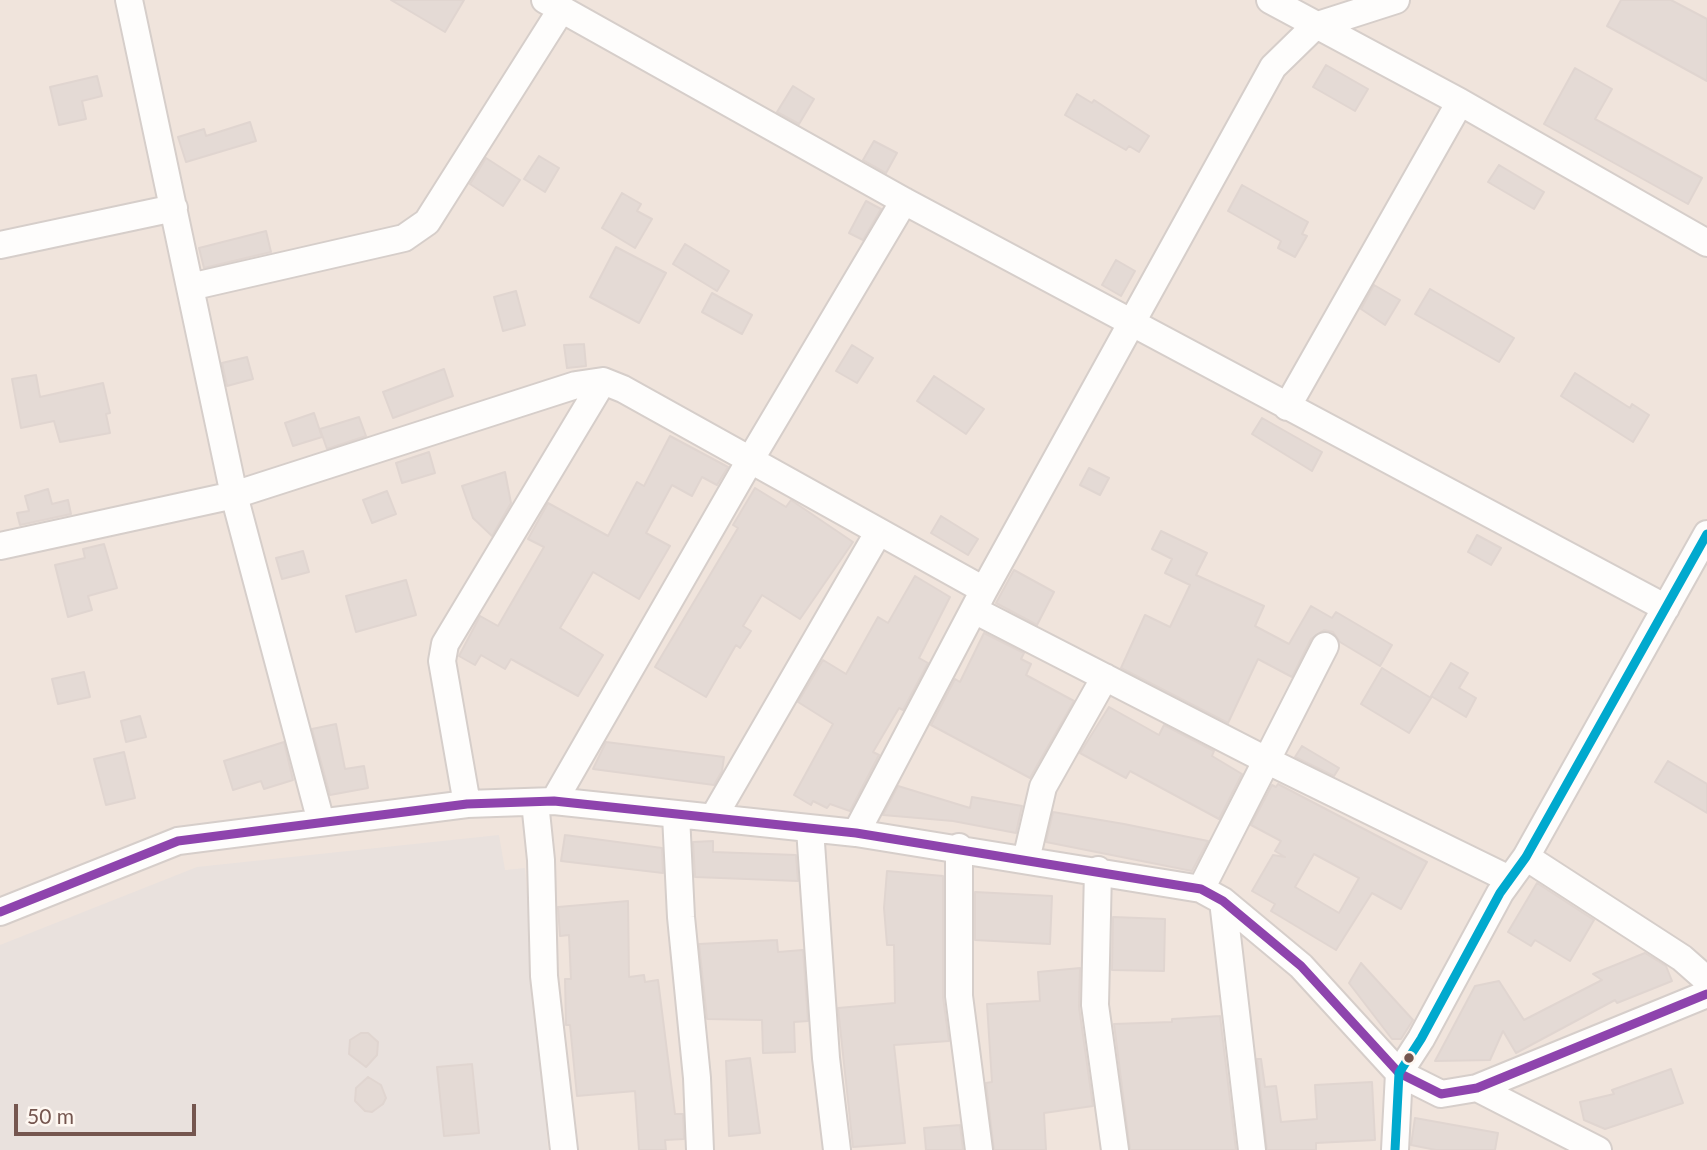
<!DOCTYPE html>
<style>
body{margin:0}
#map{position:relative;width:1707px;height:1150px;overflow:hidden;background:#f7f2ee;font-family:Lato,sans-serif}
canvas{display:block}
.scale{position:absolute;left:14px;top:1104px;width:182px;height:32px;box-sizing:border-box;border:4px solid #75564f;border-top:0;padding-left:9px;font-size:21px;line-height:24px;white-space:nowrap;color:#75564f;-webkit-text-stroke:5px #fef7f1;paint-order:stroke}
</style>
<div id="map">
<canvas width="1707" height="1150"></canvas>
<div class="scale">50 m</div>
</div>
<script>
const g = document.querySelector('canvas').getContext('2d');
g.lineJoin = 'round';
function paint(path, color) {
  g.fillStyle = color;
  g.fill(path, 'evenodd');
}
function toPath(rows) {
  const path = new Path2D();
  for (const r of rows) {
    path.moveTo(r[0], r[1]);
    for (let i = 2; i < r.length; i += 2) path.lineTo(r[i], r[i + 1]);
  }
  return path;
}
function trace(path, color, width, dash) {
  g.strokeStyle = color;
  g.lineWidth = width;
  g.lineCap = dash ? 'butt' : 'round';
  g.setLineDash(dash || []);
  g.stroke(path);
}
const residential = toPath([
 [0,0,1707,0,1707,1150,0,1150]
]);
const industrial = toPath([
 [499,835,505,870,525,868,548,1150,0,1150,0,945,197,867]
]);
const building = toPath([
 [391,0,464,0,445,32,391,0],
 [1621,0,1671,0,1707,19,1707,81,1607,26,1621,0],
 [1326,65,1368,89,1355,111,1313,87,1326,65],
 [1575,68,1612,89,1595,119,1702,178,1688,204,1544,124,1575,68],
 [97,76,102,96,82,101,86,119,59,125,50,87,97,76],
 [793,86,814,99,799,124,777,112,793,86],
 [1077,94,1092,103,1094,100,1149,136,1139,152,1129,146,1126,150,1065,115,1077,94],
 [250,122,256,141,186,162,178,137,204,129,206,136,250,122],
 [874,141,897,153,886,173,863,160,874,141],
 [539,156,559,168,545,192,524,179,539,156],
 [486,158,520,180,503,206,470,184,486,158],
 [1499,165,1544,192,1534,209,1488,182,1499,165],
 [1242,185,1308,222,1302,234,1307,236,1295,257,1278,248,1281,241,1228,211,1242,185],
 [622,193,641,204,637,211,652,219,635,248,602,228,622,193],
 [866,201,881,209,863,240,849,233,866,201],
 [266,231,271,252,204,268,199,248,266,231],
 [685,244,729,271,717,291,673,264,685,244],
 [616,247,666,273,639,323,590,297,616,247],
 [1116,260,1135,271,1121,296,1102,285,1116,260],
 [1374,285,1400,300,1385,325,1361,309,1374,285],
 [1430,289,1514,338,1499,362,1415,314,1430,289],
 [516,291,525,325,503,331,494,297,516,291],
 [712,293,752,315,742,334,702,312,712,293],
 [584,344,586,366,567,368,564,345,584,344],
 [852,345,873,358,857,383,836,371,852,345],
 [247,357,253,379,227,386,222,363,247,357],
 [444,369,453,396,393,418,383,392,444,369],
 [1575,373,1630,408,1632,404,1649,415,1633,442,1561,396,1575,373],
 [36,375,40,397,103,383,110,413,106,414,110,433,60,442,54,421,21,428,12,379,36,375],
 [934,376,984,409,966,434,917,401,934,376],
 [314,413,322,437,293,446,285,423,314,413],
 [359,417,366,436,327,449,320,429,359,417],
 [1262,418,1322,452,1312,471,1252,434,1262,418],
 [670,436,728,467,717,485,702,477,692,496,672,485,646,533,670,546,639,599,593,572,560,628,603,655,578,696,511,659,505,669,481,655,475,665,459,656,480,616,498,626,544,547,528,539,548,503,608,536,637,482,644,486,670,436],
 [429,452,435,473,402,483,396,463,429,452],
 [1089,468,1109,478,1100,495,1080,485,1089,468],
 [505,472,511,503,492,536,473,518,462,486,505,472],
 [755,488,786,507,791,500,853,542,800,619,762,595,743,626,751,631,740,648,736,645,706,697,655,667,738,528,733,525,755,488],
 [48,489,52,504,68,500,71,514,20,525,17,513,29,511,25,496,48,489],
 [387,491,396,514,372,523,363,500,387,491],
 [941,516,978,539,968,555,931,533,941,516],
 [1161,531,1207,553,1196,575,1264,606,1255,626,1289,644,1311,606,1332,618,1336,612,1392,645,1380,666,1340,642,1333,632,1324,630,1311,639,1292,677,1258,659,1228,723,1121,668,1145,615,1170,627,1190,585,1165,573,1172,559,1152,549,1161,531],
 [1477,535,1501,548,1491,565,1468,552,1477,535],
 [104,544,117,588,88,596,92,610,68,617,55,565,85,558,83,549,104,544],
 [303,551,309,572,282,579,276,558,303,551],
 [1014,570,1054,592,1037,625,996,603,1014,570],
 [915,576,950,597,919,658,928,663,903,710,899,708,873,752,879,755,850,811,830,804,827,808,813,801,811,805,794,795,833,724,798,702,823,660,846,674,878,617,888,623,915,576],
 [406,580,416,615,356,632,346,596,406,580],
 [984,633,1024,653,1021,659,1031,664,1026,675,1074,701,1030,778,931,725,955,679,960,682,984,633],
 [1451,663,1468,673,1459,688,1476,698,1466,717,1431,696,1451,663],
 [1382,668,1431,698,1409,733,1361,704,1382,668],
 [84,672,90,697,58,704,52,679,84,672],
 [1109,707,1159,735,1164,725,1214,751,1212,756,1242,774,1219,819,1130,771,1126,778,1080,753,1109,707],
 [140,716,146,737,126,742,121,721,140,716],
 [336,724,345,769,364,766,368,788,330,795,312,729,336,724],
 [284,742,293,780,264,789,261,781,233,790,224,761,284,742],
 [606,742,724,757,722,771,714,785,593,769,606,742],
 [1302,746,1339,768,1334,776,1295,757,1302,746],
 [124,752,135,798,106,805,94,759,124,752],
 [1668,761,1707,784,1707,813,1655,782,1668,761],
 [1278,784,1427,862,1401,909,1372,893,1336,950,1271,911,1275,904,1252,891,1273,855,1285,857,1275,851,1281,841,1251,825,1272,785,1276,787,1278,784],
 [1314,854,1359,878,1339,913,1295,887,1314,854],
 [898,786,970,808,972,797,1022,806,1016,833,953,821,883,815,898,786],
 [1053,812,1124,824,1208,841,1192,871,1046,842,1053,812],
 [565,835,662,848,663,873,561,861,565,835],
 [713,841,713,852,796,855,798,881,695,877,693,842,713,841],
 [887,871,943,876,943,997,949,1041,894,1045,905,1143,853,1147,838,1008,895,1003,894,945,887,945,884,908,887,871],
 [1537,883,1594,920,1570,961,1535,940,1531,946,1508,932,1537,883],
 [975,892,1052,896,1050,944,975,940,975,892],
 [628,901,629,977,644,975,645,982,658,980,675,1114,683,1114,684,1139,665,1140,666,1150,639,1150,635,1091,577,1096,570,1025,566,1025,565,979,571,979,569,935,560,936,558,907,628,901],
 [1113,917,1165,919,1164,971,1112,970,1113,917],
 [777,940,778,952,803,950,808,1021,794,1022,795,1052,763,1053,762,1020,707,1019,699,944,777,940],
 [1645,953,1666,966,1672,981,1617,1003,1615,1000,1516,1053,1503,1031,1490,1060,1435,1061,1475,986,1499,981,1524,1020,1602,980,1593,974,1645,953],
 [1361,963,1413,1020,1401,1039,1392,1039,1349,983,1361,963],
 [1080,968,1079,1007,1093,1106,1044,1113,1046,1150,994,1150,986,1083,992,1082,987,1004,1040,1001,1038,972,1080,968],
 [1220,1016,1236,1150,1130,1150,1114,1024,1172,1022,1172,1019,1220,1016],
 [361,1033,368,1033,378,1042,377,1055,366,1067,349,1054,350,1040,361,1033],
 [750,1058,760,1133,729,1136,726,1061,750,1058],
 [1257,1059,1261,1059,1265,1087,1276,1086,1281,1122,1317,1119,1315,1085,1372,1082,1375,1140,1316,1143,1316,1150,1267,1150,1257,1059],
 [472,1064,479,1133,444,1136,437,1067,472,1064],
 [1671,1069,1683,1103,1605,1129,1584,1120,1580,1102,1614,1094,1612,1090,1671,1069],
 [368,1077,381,1085,386,1098,383,1104,372,1112,365,1111,355,1101,356,1088,368,1077],
 [1415,1118,1498,1133,1495,1150,1436,1150,1411,1145,1415,1118],
 [960,1125,963,1150,926,1150,924,1128,960,1125]
]);
const street = toPath([
 [129,0,234,495,321,822],
 [545,0,904,201,1666,608],
 [1270,0,1460,102,1707,243],
 [0,245,174,208],
 [190,287,404,238,427,222,561,10],
 [1287,407,1460,102],
 [0,546,234,495,576,385,603,381,623,389,984,590],
 [976,611,1266,760,1509,879],
 [554,801,749,462,904,201],
 [535,802,541,860,544,976,564,1150],
 [467,804,442,661,445,644,603,381],
 [676,815,681,917,697,1078,700,1150],
 [713,818,878,533],
 [810,829,826,1058,837,1150],
 [856,833,984,590,1273,67,1315,26,1396,0],
 [959,847,959,996,979,1150],
 [1526,857,1682,958,1707,980],
 [1026,860,1043,787,1105,677],
 [1098,870,1095,1005,1115,1150],
 [1201,889,1325,646],
 [1223,901,1252,1150],
 [0,912,178,841,467,804,554,801,856,833,1201,889,1223,901,1301,966,1399,1073,1441,1094,1477,1088,1707,994],
 [1477,1088,1598,1150],
 [1395,1150,1399,1073,1421,1039,1500,893,1526,857,1707,534]
]);
const bus1 = toPath([
 [0,912,178,841,467,804,554,801,856,833,1201,889,1223,901,1301,966,1399,1073,1441,1094,1477,1088,1707,994]
]);
const bus2 = toPath([
 [1395,1150,1399,1073,1421,1039,1500,893,1526,857,1707,534]
]);
const markers = [
 [1409,1058,6,"#75564f"]
];
paint(residential, '#f0e4dc');
paint(industrial, '#e9e1dd');
paint(building, '#e4dad5');
trace(building, '#e0d5d0', 2);
trace(street, '#d6ceca', 30);
trace(street, '#fefdfc', 26);
trace(bus1, '#8e44ad', 9);
trace(bus2, '#00a9ce', 9);
for (const [x, y, r, color] of markers) {
  const dot = new Path2D();
  dot.arc(x, y, r, 0, 2 * Math.PI);
  g.fillStyle = color;
  g.fill(dot);
  trace(dot, '#fef7f1', 2.5);
}
</script>
